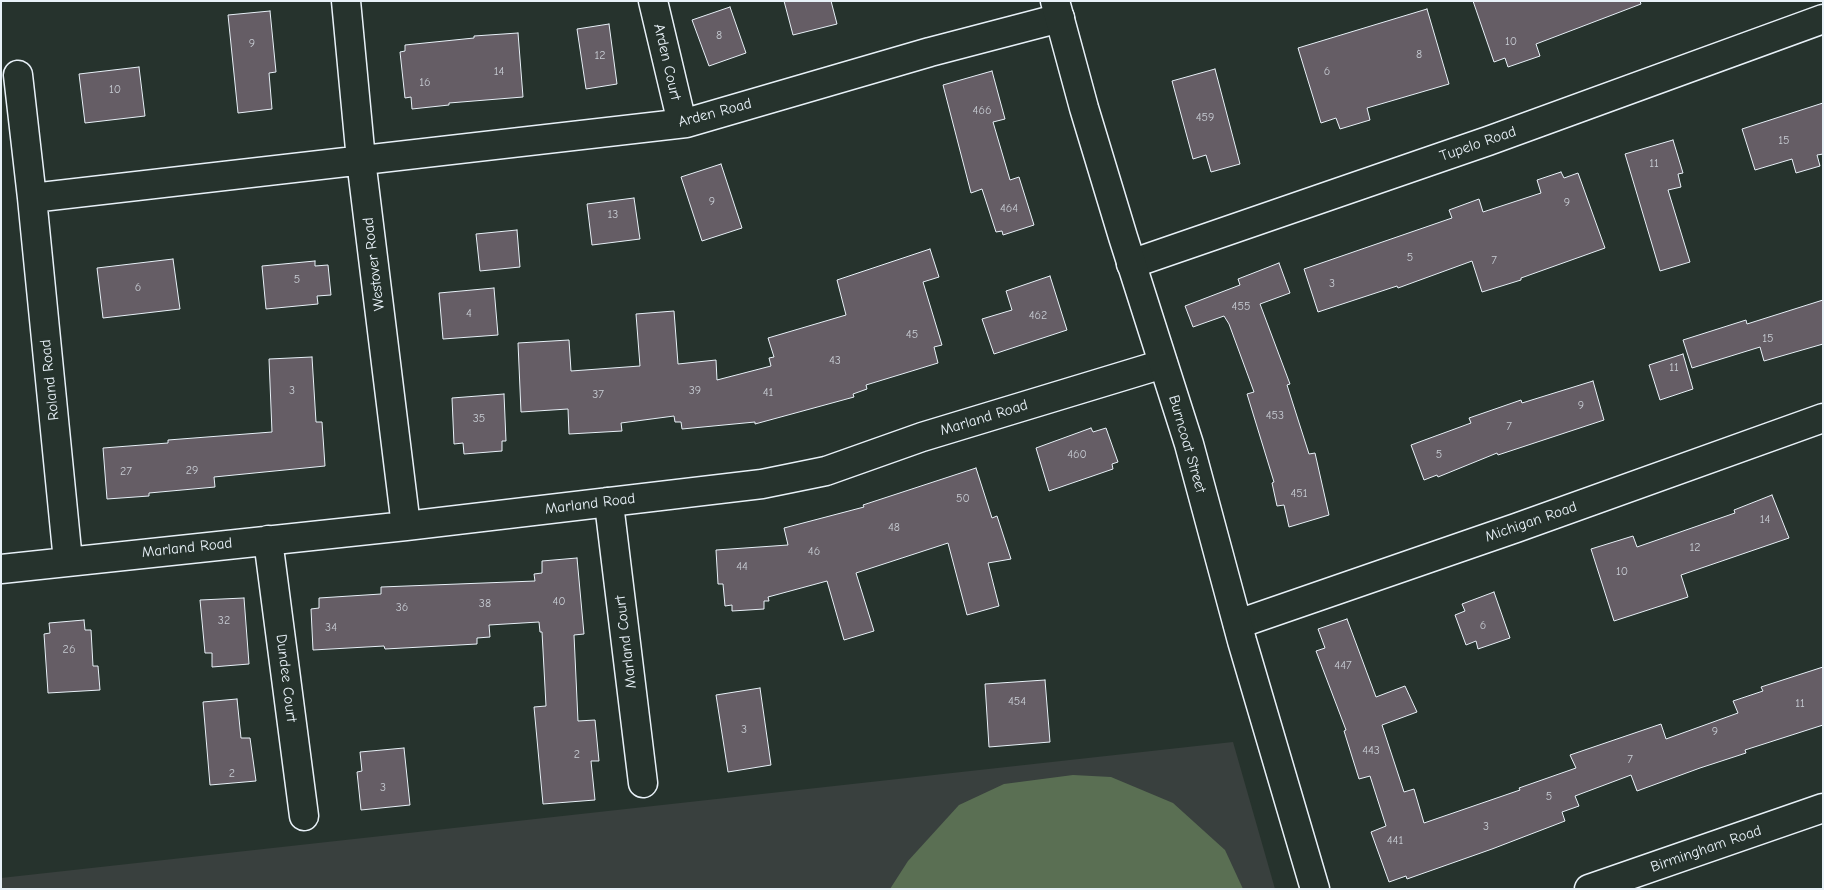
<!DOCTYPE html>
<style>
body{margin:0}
#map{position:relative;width:1824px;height:890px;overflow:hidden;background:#26332d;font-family:"Comic Neue",sans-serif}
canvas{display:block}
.frame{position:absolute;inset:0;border:2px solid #e8f1f8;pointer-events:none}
</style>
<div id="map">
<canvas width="1824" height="890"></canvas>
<div class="frame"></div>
</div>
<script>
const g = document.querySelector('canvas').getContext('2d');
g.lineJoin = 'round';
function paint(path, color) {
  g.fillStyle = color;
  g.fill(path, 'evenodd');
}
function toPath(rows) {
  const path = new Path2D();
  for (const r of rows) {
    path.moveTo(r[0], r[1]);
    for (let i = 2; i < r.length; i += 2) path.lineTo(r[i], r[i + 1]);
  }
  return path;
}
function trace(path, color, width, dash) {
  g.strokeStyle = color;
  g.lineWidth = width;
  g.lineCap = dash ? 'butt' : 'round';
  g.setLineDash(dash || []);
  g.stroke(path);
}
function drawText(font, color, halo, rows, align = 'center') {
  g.font = font + ' "Comic Neue",sans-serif';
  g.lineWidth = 4.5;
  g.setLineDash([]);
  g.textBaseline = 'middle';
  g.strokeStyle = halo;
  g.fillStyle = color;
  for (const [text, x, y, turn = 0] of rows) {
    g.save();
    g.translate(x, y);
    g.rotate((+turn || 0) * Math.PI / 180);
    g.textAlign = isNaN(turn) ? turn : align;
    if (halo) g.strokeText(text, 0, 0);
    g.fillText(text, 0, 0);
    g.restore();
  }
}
const built = toPath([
 [1233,742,1275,889,1,889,1,878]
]);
const green = toPath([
 [1073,775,1111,777,1173,803,1225,850,1243,889,890,889,908,861,959,805,1004,784]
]);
const building = toPath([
 [784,1,831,1,837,24,793,35,784,1],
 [1473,1,1640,1,1641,4,1536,44,1540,56,1508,67,1505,58,1494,62,1473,1],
 [730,7,746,53,709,66,692,20,730,7],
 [1427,9,1449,84,1367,108,1370,120,1340,129,1336,118,1321,123,1298,48,1427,9],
 [270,11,276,72,269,73,272,109,238,113,228,15,270,11],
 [609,24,617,84,586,89,577,29,609,24],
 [518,33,523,97,449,103,449,105,412,109,411,97,405,98,400,52,405,51,405,45,474,38,474,36,518,33],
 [139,67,145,116,85,123,79,74,139,67],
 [1215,69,1240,164,1211,172,1206,155,1193,159,1172,81,1215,69],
 [992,71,1005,119,993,122,1010,180,1019,177,1034,225,1003,235,1002,231,996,232,982,189,971,193,943,85,992,71],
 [1823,103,1823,154,1817,155,1820,166,1796,173,1792,159,1755,170,1742,129,1823,103],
 [1673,140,1683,173,1678,174,1681,187,1668,190,1690,262,1660,271,1625,154,1673,140],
 [721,164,742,228,702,241,681,177,721,164],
 [1561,172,1564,178,1578,173,1605,248,1521,278,1521,280,1482,292,1472,261,1398,288,1397,286,1318,312,1304,269,1452,218,1449,210,1479,199,1483,212,1541,193,1537,180,1561,172],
 [634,198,640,239,592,245,587,204,634,198],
 [517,230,520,267,480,271,476,234,517,230],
 [930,249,939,277,923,282,942,345,934,347,938,363,866,385,867,389,853,394,854,397,755,424,755,422,682,429,681,422,675,422,674,416,621,423,622,431,569,434,568,409,521,412,518,343,569,340,571,371,640,366,636,314,674,311,678,364,716,360,717,380,771,366,769,358,774,357,768,338,846,315,837,280,930,249],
 [173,259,180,309,103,318,97,268,173,259],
 [315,261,315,266,328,265,331,295,317,296,318,304,266,309,262,266,315,261],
 [1279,263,1290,293,1260,304,1290,384,1287,385,1309,454,1315,453,1329,515,1289,527,1284,505,1277,506,1272,483,1274,482,1247,394,1254,392,1229,324,1224,316,1193,327,1185,306,1240,285,1238,279,1279,263],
 [1050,276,1067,330,994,354,982,319,1012,310,1006,291,1050,276],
 [494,288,498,335,443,339,439,293,494,288],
 [1823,300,1823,344,1764,361,1760,347,1692,368,1683,340,1746,320,1747,324,1823,300],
 [1683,354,1693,389,1660,400,1649,365,1683,354],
 [312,357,316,422,322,422,325,466,214,477,215,487,149,493,149,496,107,499,103,448,168,443,168,440,272,432,269,359,312,357],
 [1593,381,1604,420,1498,455,1497,453,1438,477,1437,475,1424,480,1411,445,1471,423,1469,418,1521,400,1522,403,1593,381],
 [504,394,506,441,502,441,502,451,464,454,463,443,454,444,452,398,504,394],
 [1091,428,1093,432,1106,428,1118,462,1112,464,1113,469,1049,491,1036,448,1091,428],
 [976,468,992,518,997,516,1011,559,988,563,999,606,967,615,948,543,856,573,874,631,844,640,827,581,768,597,769,601,764,601,764,609,732,611,732,605,725,606,723,584,718,584,716,550,788,545,784,528,864,507,863,505,976,468],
 [1772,495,1789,538,1681,575,1688,597,1614,621,1591,549,1633,536,1637,547,1735,513,1734,510,1772,495],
 [577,558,584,634,574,635,578,721,595,720,599,761,591,761,595,800,543,804,534,707,546,706,542,632,540,632,539,622,489,625,490,637,477,638,477,644,385,649,384,646,313,650,311,609,319,608,319,598,381,594,381,587,535,581,534,574,542,573,542,561,577,558],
 [1494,592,1510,638,1478,649,1476,641,1466,645,1455,615,1465,611,1462,604,1494,592],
 [244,598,249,664,212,667,212,653,205,653,200,600,244,598],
 [1347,619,1376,697,1405,686,1417,712,1382,725,1404,792,1414,789,1424,823,1520,790,1519,788,1576,768,1570,755,1661,724,1666,739,1738,713,1733,701,1763,691,1761,687,1823,667,1823,725,1745,750,1746,753,1700,768,1637,791,1631,775,1575,796,1579,806,1562,812,1565,821,1492,849,1407,879,1406,876,1389,882,1371,832,1386,826,1370,776,1359,779,1344,731,1346,730,1316,651,1325,648,1318,629,1347,619],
 [84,620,85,630,91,630,93,666,98,666,100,690,48,693,44,634,50,633,49,623,84,620],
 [1045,680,1050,742,989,747,985,684,1045,680],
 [760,688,771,765,728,772,716,695,760,688],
 [237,699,241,738,250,738,256,781,210,785,203,702,237,699],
 [404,748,410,805,361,810,357,772,362,771,360,752,404,748]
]);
const minor = toPath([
 [346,1,361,160,406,526],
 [653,1,682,123],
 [18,75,32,198],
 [1131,264,1488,141,1823,19],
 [607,502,609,504,643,783],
 [268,540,304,816],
 [68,561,32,198,686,123,930,52,1060,18],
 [1,569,406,526,762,484,826,471,922,437,1163,364],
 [1238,624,1516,528,1823,418],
 [1589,889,1823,808]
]);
const secondary = toPath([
 [1055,1,1084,108,1123,237,1189,444,1242,641,1315,889]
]);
const numberNames = [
 ["8",719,36],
 ["10",1511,42],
 ["9",252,44],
 ["8",1419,55],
 ["12",600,56],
 ["14",499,72],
 ["6",1327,72],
 ["16",425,83],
 ["10",115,90],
 ["466",982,111],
 ["459",1205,118],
 ["15",1784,141],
 ["11",1654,164],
 ["9",712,202],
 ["9",1567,203],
 ["464",1009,209],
 ["13",613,215],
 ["5",1410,258],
 ["7",1494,261],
 ["5",297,280],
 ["3",1332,284],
 ["6",138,288],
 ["455",1241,307],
 ["4",469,314],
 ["462",1038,316],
 ["45",912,335],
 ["15",1768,339],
 ["43",835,361],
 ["11",1674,368],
 ["3",292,391],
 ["39",695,391],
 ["41",768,393],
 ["37",598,395],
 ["9",1581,406],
 ["453",1275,416],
 ["35",479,419],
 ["7",1509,427],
 ["460",1077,455],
 ["5",1439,455],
 ["29",192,471],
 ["27",126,472],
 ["451",1299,494],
 ["50",963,499],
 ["14",1765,520],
 ["48",894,528],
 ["12",1695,548],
 ["46",814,552],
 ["44",742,567],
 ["10",1622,572],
 ["40",559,602],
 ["38",485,604],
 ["36",402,608],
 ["32",224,621],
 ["6",1483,626],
 ["34",331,628],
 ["26",69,650],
 ["447",1343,666],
 ["454",1017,702],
 ["11",1800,704],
 ["3",744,730],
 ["9",1715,732],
 ["443",1371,751],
 ["2",577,755],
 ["7",1630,760],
 ["2",232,774],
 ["3",383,788],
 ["5",1549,797],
 ["3",1486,827],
 ["441",1395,841]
];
const streetNames = [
 ["Arden Court",667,62,77],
 ["Arden Road",715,113,-15],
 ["Tupelo Road",1478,144,-19],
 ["Westover Road",374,264,-97],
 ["Roland Road",50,380,-96],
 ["Marland Road",984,418,-17],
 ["Burncoat Street",1187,444,74],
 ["Marland Road",590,504,-7],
 ["Michigan Road",1531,522,-19],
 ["Marland Road",187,548,-6],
 ["Marland Court",626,642,-97],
 ["Dundee Court",286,678,83],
 ["Birmingham Road",1706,849,-19]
];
paint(built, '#39403e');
paint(green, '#5a6f53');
paint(building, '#655d65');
trace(building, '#e8f1f8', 1);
trace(minor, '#e8f1f8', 31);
trace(secondary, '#e8f1f8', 31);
trace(minor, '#26332d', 28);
trace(secondary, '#26332d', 28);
drawText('12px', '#c7ccd3', null, numberNames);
drawText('15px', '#e8f1f8', '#26332d', streetNames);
</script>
